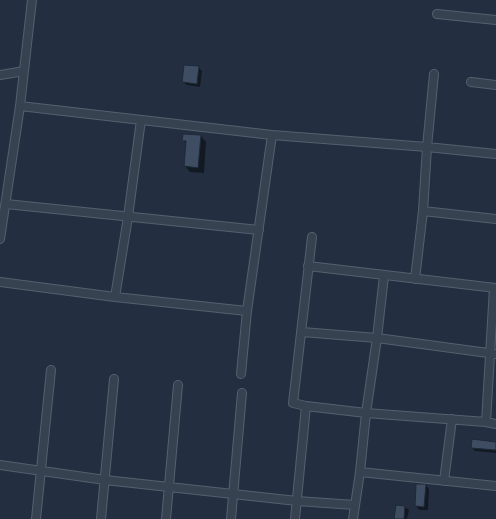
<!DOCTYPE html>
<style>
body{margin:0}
canvas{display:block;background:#232f41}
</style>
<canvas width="496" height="519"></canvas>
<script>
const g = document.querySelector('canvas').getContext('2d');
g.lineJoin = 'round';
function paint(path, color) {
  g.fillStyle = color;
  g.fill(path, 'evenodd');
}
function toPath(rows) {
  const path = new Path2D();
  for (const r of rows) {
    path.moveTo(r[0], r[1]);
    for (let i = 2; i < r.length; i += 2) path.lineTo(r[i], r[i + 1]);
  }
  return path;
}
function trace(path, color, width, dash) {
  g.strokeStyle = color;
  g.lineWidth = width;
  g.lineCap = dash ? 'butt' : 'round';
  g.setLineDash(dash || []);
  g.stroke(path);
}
const shadow = toPath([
 [198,67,202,71,200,87,187,85,183,82],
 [201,136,206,142,204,173,190,172,185,166,187,144,183,141],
 [496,443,496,453,475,451,472,448],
 [426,485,429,489,428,510,419,510,416,506],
 [405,507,409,510,407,519,395,519]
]);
const building = toPath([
 [184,65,199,66,197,84,182,82,184,65],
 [183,134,201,135,198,168,184,166,186,141,182,141,183,134],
 [472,439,496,442,496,450,471,448,472,439],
 [416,484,426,484,424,507,415,506,416,484],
 [396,505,405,506,404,519,394,519,396,505]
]);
const minor = toPath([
 [437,14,496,20],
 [0,75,24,71],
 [471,82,496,85],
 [20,106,272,135,427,147,496,154],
 [6,204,259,230],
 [423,211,496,219],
 [312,237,293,403,306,406,366,413,486,422,496,424],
 [0,239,20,106,32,0],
 [308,266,496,288],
 [415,279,423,211,427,147,434,74],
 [0,282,115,297,247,311],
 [115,297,128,217,141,120],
 [302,332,377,338,496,354],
 [241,374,247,311,272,135],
 [486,422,494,288],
 [0,465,105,480,297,501,355,505],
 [360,472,496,486],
 [444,481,452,419],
 [36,519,51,370],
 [101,519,114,379],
 [166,519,178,385],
 [231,519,242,393],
 [295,519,306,406],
 [353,519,360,472,366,413,377,338,384,276]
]);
paint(shadow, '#0007');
paint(building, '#3e4d61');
trace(building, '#1e2838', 1);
trace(minor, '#555f6e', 10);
trace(minor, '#374251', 8);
</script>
